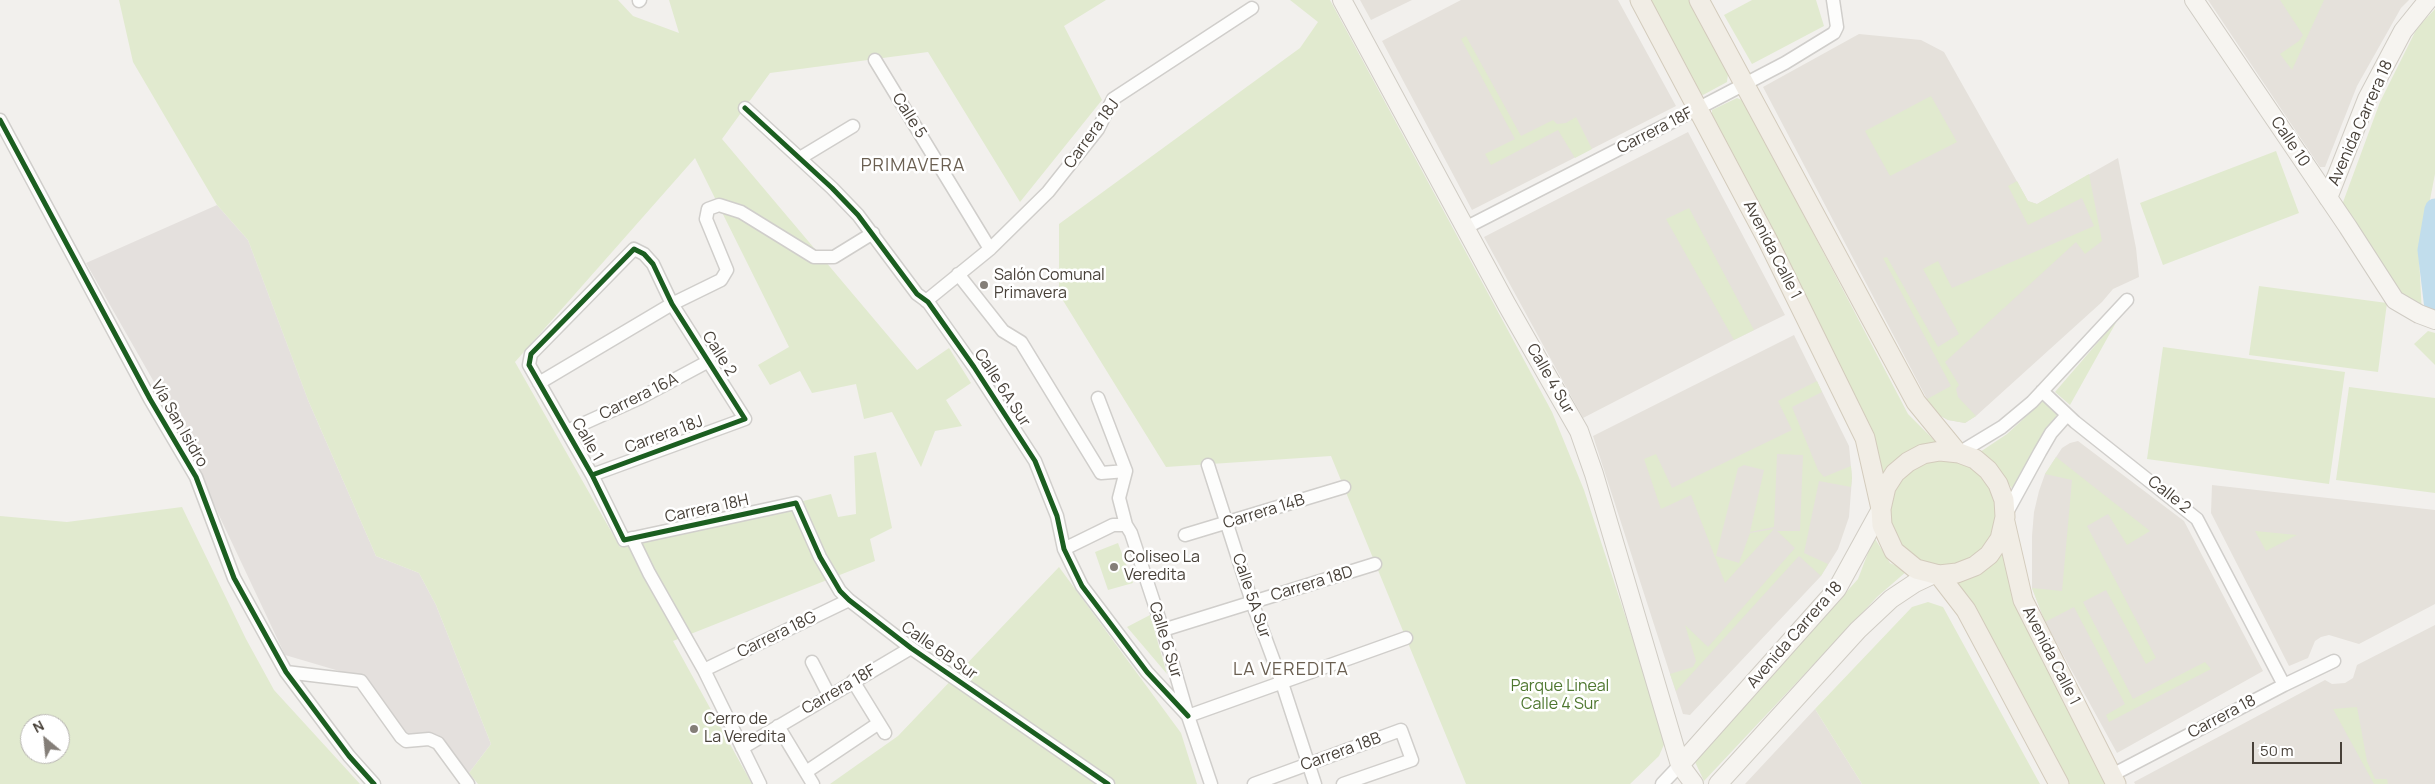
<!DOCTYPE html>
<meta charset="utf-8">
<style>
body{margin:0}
#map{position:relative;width:2435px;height:784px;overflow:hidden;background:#f2f0ed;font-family:Manrope,sans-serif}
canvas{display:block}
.north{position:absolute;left:20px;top:714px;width:50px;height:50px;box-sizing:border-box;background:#fff;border:1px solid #b6b3b0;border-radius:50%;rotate:332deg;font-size:14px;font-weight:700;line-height:20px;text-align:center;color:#484139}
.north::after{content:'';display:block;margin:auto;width:18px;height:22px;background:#847e78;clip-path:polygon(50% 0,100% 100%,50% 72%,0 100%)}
.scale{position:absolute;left:2252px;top:742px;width:90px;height:22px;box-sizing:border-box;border:2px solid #484139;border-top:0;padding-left:6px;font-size:15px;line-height:18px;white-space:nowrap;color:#484139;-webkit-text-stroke:4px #fff;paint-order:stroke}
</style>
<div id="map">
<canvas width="2435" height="784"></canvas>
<div class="north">N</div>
<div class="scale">50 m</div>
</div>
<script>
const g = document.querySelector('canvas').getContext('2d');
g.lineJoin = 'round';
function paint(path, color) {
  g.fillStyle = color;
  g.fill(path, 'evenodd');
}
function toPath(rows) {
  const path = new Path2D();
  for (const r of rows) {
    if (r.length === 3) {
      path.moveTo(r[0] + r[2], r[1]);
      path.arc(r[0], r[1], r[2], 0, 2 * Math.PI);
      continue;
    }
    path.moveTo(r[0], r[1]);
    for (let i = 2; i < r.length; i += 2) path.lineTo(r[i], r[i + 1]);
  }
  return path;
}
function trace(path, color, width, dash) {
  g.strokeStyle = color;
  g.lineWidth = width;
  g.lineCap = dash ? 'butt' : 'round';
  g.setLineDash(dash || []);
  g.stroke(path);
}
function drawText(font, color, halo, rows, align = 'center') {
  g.font = font + ' Manrope,sans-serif';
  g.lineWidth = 5;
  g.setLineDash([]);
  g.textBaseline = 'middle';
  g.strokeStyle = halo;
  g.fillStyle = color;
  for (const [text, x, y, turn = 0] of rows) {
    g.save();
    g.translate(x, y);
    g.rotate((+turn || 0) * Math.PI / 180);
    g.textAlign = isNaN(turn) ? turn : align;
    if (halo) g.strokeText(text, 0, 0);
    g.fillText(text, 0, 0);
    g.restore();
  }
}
const residential = toPath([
 [1360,0,1412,0,1371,20],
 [1461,0,1618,0,1676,106,1472,210,1382,41],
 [2208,0,2409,0,2401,8,2357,86,2325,167,2320,167],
 [1859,34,1921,40,1944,52,2028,201,2037,204,2118,158,2136,248,2139,277,2113,289,2102,302,1976,416,1965,423,1948,420,1937,414,1927,399,1763,87],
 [1688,132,1785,315,1734,340,1583,418,1484,237],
 [1794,335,1849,446,1852,478,1849,517,1838,549,1821,576,1690,715,1683,714,1593,436],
 [2078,441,2184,521,2263,671,2117,753,2045,622,2032,588,2032,536,2034,512,2039,491,2045,474,2062,448,2070,443],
 [2212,485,2435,510,2435,604,2359,644,2329,635,2321,637,2315,641,2308,658,2289,666,2211,513],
 [2435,625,2435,784,2135,784,2134,782,2325,680,2332,684,2345,683,2353,678,2357,665],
 [1815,709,1862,784,1745,784]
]);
const industrial = toPath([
 [217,205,248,240,308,400,376,556,419,573,436,605,491,744,469,773,438,735,430,732,406,735,363,678,285,655,166,403,86,263]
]);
const green = toPath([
 [119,0,618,0,633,16,679,33,669,0,1106,0,1064,26,1102,100,1020,202,928,52,770,73,722,139,917,370,949,348,971,383,946,400,962,426,935,431,921,467,892,412,864,419,856,384,812,393,800,371,770,385,758,365,789,347,695,158,515,362,620,547,831,494,838,517,856,514,854,456,876,452,892,528,870,539,875,561,673,641,752,784,478,784,469,773,491,744,436,605,419,573,376,556,308,400,248,240,217,205,133,62],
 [1290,0,1330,0,1552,412,1584,490,1666,740,1659,756,1630,784,1466,784,1331,456,1166,467,1059,294,1059,224,1300,48,1318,22],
 [1646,0,1689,0,1728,74,1727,82,1703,95,1694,92],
 [1752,0,1816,0,1824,26,1752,64,1724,15],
 [2280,0,2324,0,2292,70,2280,54,2299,41,2303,35],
 [2435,9,2435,174,2419,256,2422,315,2397,296,2339,213,2380,102,2417,28],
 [1466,36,1521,136,1553,120,1557,124,1566,123,1576,117,1592,149,1575,158,1558,130,1491,165,1485,154,1515,139,1461,39],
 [1931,96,1957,142,1890,176,1865,131],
 [1737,98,1744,101,1908,414,1938,444,1882,482,1712,118,1712,110],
 [2276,151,2299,213,2163,265,2140,203],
 [2089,174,2102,241,2085,254,2076,242,1945,362,1959,385,1956,389,1958,397,1976,416,1965,423,1948,420,1937,414,1927,399,1951,386,1883,258,1887,257,1938,347,1959,334,1923,269,1938,261,1952,288,2094,226,2082,198,2028,225,2008,186,2017,181,2028,201,2037,204],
 [1689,208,1754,330,1734,340,1666,219],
 [2259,286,2387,303,2378,372,2249,355],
 [2118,319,2070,405,2055,392],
 [2428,331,2435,333,2435,365,2414,344],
 [2163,347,2345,372,2329,484,2147,459],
 [1817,381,1822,392,1792,407,1818,470,1824,477,1851,466,1852,478,1851,487,1819,481,1804,553,1828,564,1821,576,1799,556,1676,691,1670,674,1693,667,1696,661,1685,625,1708,647,1795,548,1777,531,1800,531,1803,455,1777,454,1774,527,1750,532,1764,470,1744,465,1738,468,1716,556,1739,563,1750,533,1774,529,1725,583,1691,495,1661,509,1644,459,1656,454,1672,488,1792,430,1778,401],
 [2349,387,2435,398,2435,493,2336,480],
 [2043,401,2058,413,2013,490,1993,461,1980,452,2007,434],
 [2056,457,2150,531,2127,545,2108,514,2087,526,2156,658,2146,664,2106,590,2083,602,2133,699,2205,662,2211,669,2109,722,2106,715,2125,704,2074,607,2045,622,2032,588,2062,591,2072,480,2045,474],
 [1943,513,54],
 [182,507,246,639,274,690,360,784,0,784,0,516,67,522],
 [30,724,60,724,60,754,30,754],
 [2255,531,2297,535,2266,551],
 [1874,537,1890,563,1907,571,1877,597,1704,781,1695,762,1858,579],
 [1118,543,1133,583,1108,590,1095,552],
 [2005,549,2112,784,2065,784,1948,582],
 [1059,567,1181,733,1197,784,830,784,898,736],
 [1928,602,1943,607,2040,784,1862,784,1815,709,1912,607],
 [1150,615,1167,674,1127,627],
 [2357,707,2367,761,2375,779,2387,779,2388,784,2374,784,2333,709]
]);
const river = toPath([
 [2435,209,2428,250,2435,309]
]);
const street = toPath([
 [639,1,640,0],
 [875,60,990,249],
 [745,108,832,188,858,215,917,294,928,302,974,367,1035,461,1057,516,1064,549,1082,586,1147,672,1188,716],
 [0,120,150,399,196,477,234,578,286,672,349,756,374,784],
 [800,158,853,126],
 [1467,227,1697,109,1785,63,1834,33,1837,27,1833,0],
 [958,274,1003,331,1021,342,1101,473,1126,471],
 [926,301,990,249,1048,192,1098,129,1113,99,1252,8],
 [539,383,672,304,721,280,727,270,706,219,708,209,719,205,741,212,814,257,834,257,873,233],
 [2042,391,2075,422,2197,519,2284,685],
 [1098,398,1126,471,1119,498,1126,525,1131,533,1163,630,1188,716,1211,784],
 [567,431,640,398,709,361],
 [1959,453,2002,427,2032,402,2127,300],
 [1208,465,1252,602,1282,683,1315,784],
 [592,475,745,419,672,304,653,264,644,254,634,249,531,354,529,365,592,475,624,540,796,503,820,557,840,591,849,600,911,648,1108,784],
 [2006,514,2040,452,2051,433,2067,415],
 [1185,535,1344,487],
 [632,538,649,573,704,670,760,784],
 [1064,549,1113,525,1126,525],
 [1163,630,1375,564],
 [812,662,829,695],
 [704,670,849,600],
 [286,672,361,681,401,737,406,741,429,739,438,743,468,784],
 [853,681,885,733],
 [1188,716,1406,638],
 [778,726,813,784],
 [742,748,911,648],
 [806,772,879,723],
 [2112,775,2284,685,2334,661],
 [1254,784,1401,730,1412,760,1343,784],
 [1662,784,1680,765]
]);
const secondary = toPath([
 [1342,0,1507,305,1579,431,1594,474,1680,765,1694,784],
 [2194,0,2348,227,2395,300,2419,314,2435,320],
 [2328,198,2367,99,2403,31,2428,0],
 [1680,765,1837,589,1881,509],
 [1718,784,1858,630,1891,599,1915,583,1934,574]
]);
const primary = toPath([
 [1640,0,1768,241,1865,438,1881,509,1882,525,1894,551,1916,569,1939,575,1957,573,1975,566,1989,555,2000,539,2005,517,2004,500,1998,484,1988,470,1975,459,1959,453,1940,451,1923,454,1908,462,1895,473,1886,487,1881,509],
 [1699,0,1916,402,1957,452],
 [2005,522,2023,600,2116,784],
 [1939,575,1966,610,2059,784]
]);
const cycleway = toPath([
 [745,108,832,188,858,215,917,294,928,302,974,367,1035,461,1057,516,1064,549,1082,586,1147,672,1188,716],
 [0,120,150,399,196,477,234,578,286,672,349,756,374,784],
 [592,475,745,419,672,304,653,264,644,254,634,249,531,354,529,365,592,475,624,540,796,503,820,557,840,591,849,600,911,648,1108,784]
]);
const markers = [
 [984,285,5,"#847e78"],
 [1114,567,5,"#847e78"],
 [694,729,5,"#847e78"]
];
const streetNames = [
 ["Calle 5",909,116,58],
 ["Avenida Carrera 18",2361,123,-66],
 ["Carrera 18F",1655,131,-27],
 ["Carrera 18J",1092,134,-54],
 ["Calle 10",2290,142,56],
 ["Avenida Calle 1",1772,250,63],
 ["Calle 2",719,354,58],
 ["Calle 4 Sur",1550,379,60],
 ["Calle 6A Sur",1002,388,57],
 ["Carrera 16A",639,397,-26],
 ["Vía San Isidro",179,424,60],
 ["Carrera 18J",664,435,-20],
 ["Calle 1",587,440,60],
 ["Calle 2",2169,495,38],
 ["Carrera 18H",707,509,-12],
 ["Carrera 14B",1264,512,-17],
 ["Carrera 18D",1312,584,-17],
 ["Calle 5A Sur",1251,596,71],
 ["Carrera 18G",777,635,-26],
 ["Avenida Carrera 18",1795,635,-49],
 ["Calle 6 Sur",1165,640,73],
 ["Calle 6B Sur",939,651,35],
 ["Avenida Calle 1",2051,656,63],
 ["Carrera 18F",839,690,-30],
 ["Carrera 18",2222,717,-28],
 ["Carrera 18B",1341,752,-20]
];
const poiNames = [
 ["Salón Comunal",994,276],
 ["Primavera",994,294],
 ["Coliseo La",1124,558],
 ["Veredita",1124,576],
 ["Cerro de",704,720],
 ["La Veredita",704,738]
];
const parkNames = [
 ["Parque Lineal",1560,687],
 ["Calle 4 Sur",1560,705]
];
const neighbourhoodNames = [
 ["PRIMAVERA",913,166],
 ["LA VEREDITA",1291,670]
];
paint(residential, '#e5e1db');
paint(industrial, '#e4e0dd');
paint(green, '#e1eacf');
trace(river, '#c1ddec', 21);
trace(street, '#d0cecb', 15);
trace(secondary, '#d0ccc4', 20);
trace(primary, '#d3cbbc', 21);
trace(street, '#fdfdfc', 12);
trace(secondary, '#f6f4f0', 18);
trace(primary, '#f1ede5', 19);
trace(cycleway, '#1b5e20', 5);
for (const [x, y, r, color] of markers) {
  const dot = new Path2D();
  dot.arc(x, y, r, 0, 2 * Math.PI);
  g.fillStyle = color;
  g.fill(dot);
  trace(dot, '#fff', 2);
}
drawText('16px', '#484139', '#fff', streetNames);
drawText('16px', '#484139', '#fff', poiNames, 'left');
drawText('16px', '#4e772f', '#fff', parkNames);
g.letterSpacing = '1px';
drawText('18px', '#6a5f51', '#fff', neighbourhoodNames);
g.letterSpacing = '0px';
</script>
